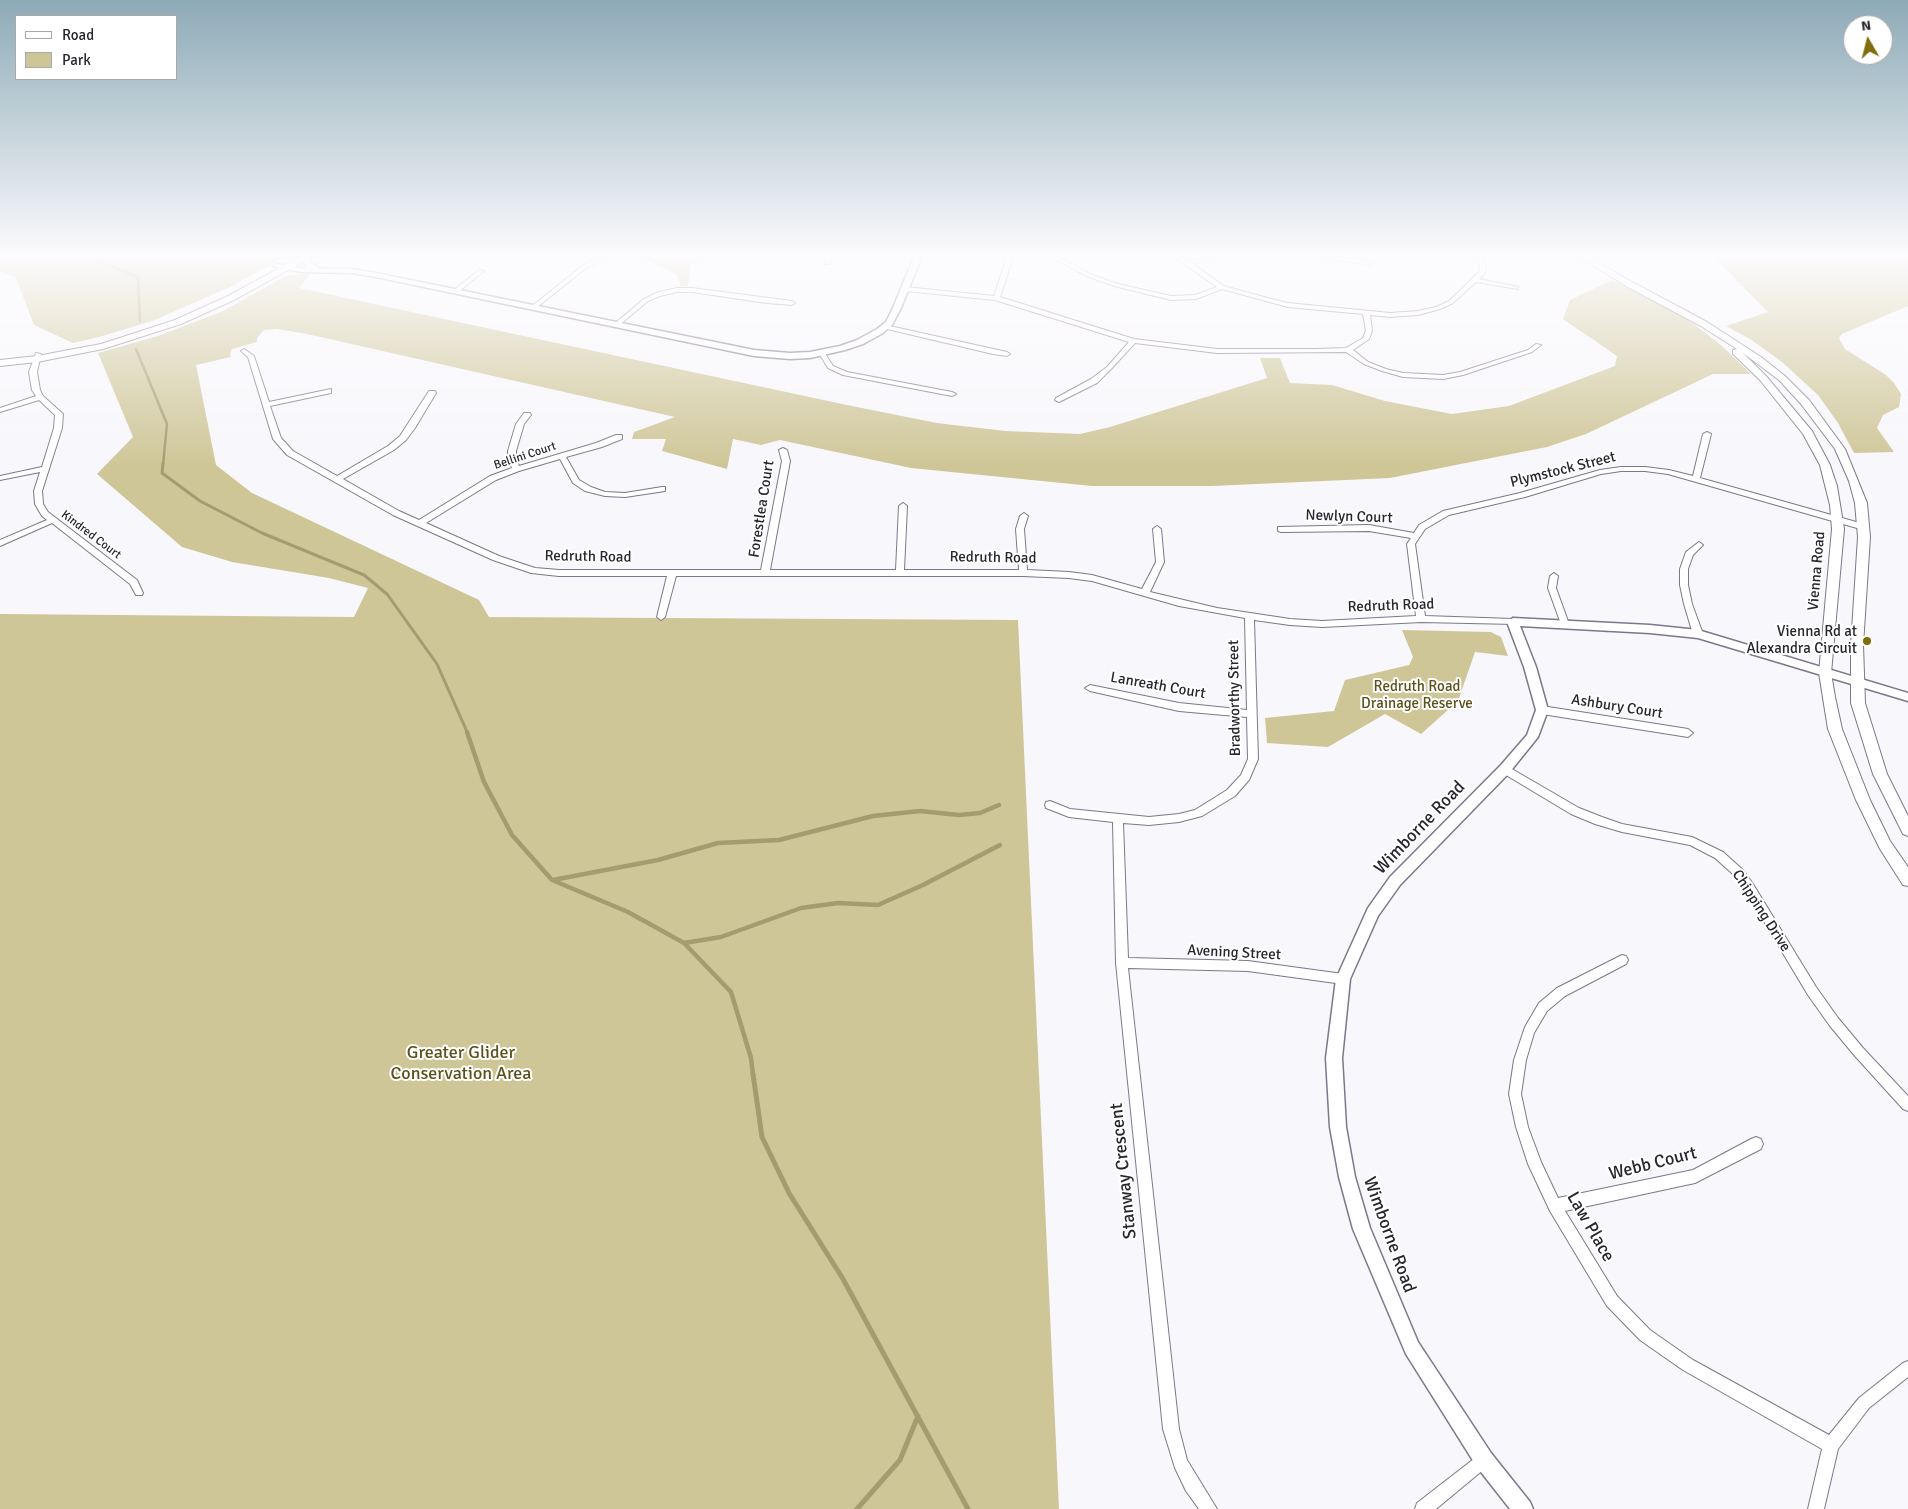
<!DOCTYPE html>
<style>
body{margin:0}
#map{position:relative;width:1908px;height:1509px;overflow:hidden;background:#f8f7fb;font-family:Signika,sans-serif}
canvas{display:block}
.legend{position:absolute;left:15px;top:15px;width:162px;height:65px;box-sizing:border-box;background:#fff;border:1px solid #a9a8ab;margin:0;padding:6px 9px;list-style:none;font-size:15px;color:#28252e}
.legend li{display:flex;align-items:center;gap:10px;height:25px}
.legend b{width:25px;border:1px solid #a9a8ab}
.north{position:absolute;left:1843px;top:15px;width:50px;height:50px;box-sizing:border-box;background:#fff;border:1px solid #a9a8ab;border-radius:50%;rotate:352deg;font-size:14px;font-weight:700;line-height:20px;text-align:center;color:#28252e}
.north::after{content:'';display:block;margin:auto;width:18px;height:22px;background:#7e6d08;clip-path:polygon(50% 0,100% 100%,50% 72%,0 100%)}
</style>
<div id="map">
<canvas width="1908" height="1509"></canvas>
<ul class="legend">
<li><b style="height:6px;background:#fff"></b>Road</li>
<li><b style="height:14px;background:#cfc698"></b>Park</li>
</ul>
<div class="north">N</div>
</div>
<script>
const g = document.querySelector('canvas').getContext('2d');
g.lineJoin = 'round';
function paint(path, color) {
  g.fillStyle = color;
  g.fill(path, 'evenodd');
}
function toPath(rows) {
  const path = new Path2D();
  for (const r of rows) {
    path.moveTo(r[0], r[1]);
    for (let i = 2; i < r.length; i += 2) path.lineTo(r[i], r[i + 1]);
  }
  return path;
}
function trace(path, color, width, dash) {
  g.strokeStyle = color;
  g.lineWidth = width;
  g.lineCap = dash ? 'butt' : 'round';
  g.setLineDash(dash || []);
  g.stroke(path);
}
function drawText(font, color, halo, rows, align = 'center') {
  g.font = font + ' Signika,sans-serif';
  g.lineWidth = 4;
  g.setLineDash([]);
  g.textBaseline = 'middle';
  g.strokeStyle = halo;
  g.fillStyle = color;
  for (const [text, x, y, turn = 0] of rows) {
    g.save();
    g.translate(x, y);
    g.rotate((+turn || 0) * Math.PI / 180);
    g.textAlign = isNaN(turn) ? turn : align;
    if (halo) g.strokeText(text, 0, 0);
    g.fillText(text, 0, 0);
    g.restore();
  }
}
const green = toPath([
 [0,254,290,254,230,287,152,321,99,337,73,343,34,325,16,278,0,271],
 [633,254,722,254,700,258,690,266,688,286,681,287,676,274],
 [1711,254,1908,254,1908,306,1842,334,1839,338,1845,349,1886,375,1894,383,1901,394,1899,407,1883,415,1877,428,1894,452,1854,453,1838,423,1818,395,1782,362,1750,339,1726,326,1768,312],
 [311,273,299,288,847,405,937,423,1005,431,1080,434,1110,427,1267,378,1260,358,1280,358,1290,383,1332,385,1385,401,1452,414,1509,406,1615,366,1617,356,1563,319,1570,300,1612,280,1668,308,1695,325,1722,346,1751,374,1713,374,1586,434,1547,447,1390,478,1212,486,1092,486,911,468,780,440,761,445,733,439,727,469,662,451,666,439,632,439,634,432,675,417,307,334,277,329,264,330,257,338,257,342,232,349,230,354,231,357,196,365,216,465,252,493,479,600,489,617,1018,620,1059,1509,0,1509,0,614,354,617,368,588,329,578,232,562,182,547,97,474,133,437,98,353,158,336,223,311,286,276],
 [1402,630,1491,632,1501,637,1508,656,1475,652,1458,701,1421,734,1385,714,1328,747,1267,743,1265,718,1334,711,1345,680,1409,665,1413,657]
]);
const streamFar3 = toPath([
 [82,254,138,277,140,321],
 [136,349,167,424,163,465]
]);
const streamFar2 = toPath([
 [163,464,162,473,200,501,262,533,364,575,387,594,437,664,468,734]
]);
const streamFar1 = toPath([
 [467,732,484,782,512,835,552,880,628,912,684,943,731,992,751,1058,753,1075],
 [553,880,658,860,718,843,779,840,873,816,920,811,959,815,980,813,999,805],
 [684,943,721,937,801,908,838,903,878,905,923,885,1000,845]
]);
const stream = toPath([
 [753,1074,762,1137,789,1193,843,1279,968,1509],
 [857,1509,900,1460,918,1416]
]);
const minor = toPath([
 [604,254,611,254,586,268,536,308,532,308,532,306,582,266,604,254],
 [829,254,835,254,829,264,825,264,824,263,829,254],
 [1008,254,1014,254,1000,297,1134,339,1217,349,1316,349,1346,348,1363,338,1366,331,1363,314,1288,307,1222,289,1196,299,1171,300,1114,286,1086,276,1047,254,1054,254,1090,274,1118,284,1171,296,1195,295,1217,287,1170,254,1176,254,1189,262,1214,254,1222,254,1221,255,1193,264,1224,286,1275,300,1288,303,1390,313,1418,311,1436,307,1449,301,1479,272,1480,265,1474,254,1480,254,1486,265,1485,273,1479,279,1518,287,1518,289,1476,282,1453,303,1440,309,1418,315,1390,317,1370,315,1372,331,1369,339,1353,350,1368,362,1386,369,1403,373,1443,375,1460,372,1528,350,1536,344,1541,345,1532,352,1463,375,1443,379,1403,377,1382,371,1364,364,1346,352,1217,353,1135,343,1111,369,1097,383,1059,402,1055,400,1056,398,1091,379,1107,367,1129,342,995,300,905,291,902,289,905,287,994,296,1008,254],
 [1304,254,1316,254,1369,261,1372,263,1369,265,1307,256,1304,254],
 [479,270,484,271,458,292,454,292,454,290,479,270],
 [677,288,692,288,792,301,795,303,792,305,767,303,692,292,677,292,660,296,648,301,618,326,613,325,644,299,656,293,677,288],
 [885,325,1007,352,1010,354,1007,356,993,354,883,328,883,326,885,325],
 [244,349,254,356,269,402,331,389,331,393,270,406,281,438,293,451,337,476,388,446,400,436,429,391,435,391,436,393,415,428,406,440,394,450,343,479,399,511,419,520,490,476,512,468,508,458,508,451,516,424,524,413,530,413,531,415,524,424,516,451,516,458,519,466,596,443,616,435,622,435,622,439,602,447,566,457,579,480,591,487,605,492,625,493,662,487,665,487,665,491,625,497,605,496,585,491,573,483,560,459,519,471,496,480,426,523,499,556,535,568,559,570,761,570,782,461,779,450,783,448,787,450,790,461,770,570,896,570,899,506,903,503,907,506,904,570,1019,570,1016,529,1020,516,1024,513,1028,516,1024,529,1027,570,1069,572,1092,575,1142,589,1156,562,1153,529,1157,526,1161,529,1164,562,1150,592,1217,608,1290,619,1322,621,1416,616,1407,544,1411,538,1369,531,1281,532,1278,531,1278,527,1369,525,1414,533,1419,525,1443,511,1520,493,1600,470,1621,467,1645,467,1669,470,1693,476,1703,434,1707,432,1711,434,1700,478,1867,525,1868,527,1864,530,1668,474,1645,471,1621,471,1601,474,1525,497,1449,515,1425,529,1415,544,1425,616,1513,619,1517,622,1516,624,1421,622,1322,627,1290,625,1254,620,1258,759,1249,780,1235,796,1202,816,1179,822,1149,825,1123,823,1128,958,1248,961,1343,974,1347,975,1349,979,1347,983,1343,984,1248,971,1128,968,1179,1429,1187,1460,1217,1509,1199,1509,1186,1491,1175,1468,1163,1429,1116,963,1113,822,1069,817,1046,808,1045,805,1046,802,1050,801,1070,809,1149,817,1179,814,1195,810,1227,790,1241,775,1248,759,1247,717,1179,711,1090,691,1085,688,1090,685,1179,703,1247,710,1245,618,1179,606,1092,581,1069,578,1023,576,676,576,665,617,661,620,657,617,667,576,559,576,531,573,493,560,393,515,287,455,273,439,248,357,241,351,244,349],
 [820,352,824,352,833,366,847,372,952,392,956,394,952,396,843,375,828,368,819,353,820,352],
 [36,353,41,354,37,372,40,390,43,396,63,414,62,428,42,491,43,504,48,512,137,580,143,593,142,595,136,595,130,584,52,523,0,546,0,540,47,520,42,516,35,504,34,491,40,472,0,480,0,476,42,467,54,428,55,415,39,400,0,412,0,408,36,396,32,390,29,372,36,353],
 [1699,542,1703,545,1693,555,1688,569,1688,585,1692,604,1703,634,1698,637,1693,634,1684,604,1680,585,1680,569,1686,552,1699,542],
 [1554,573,1558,576,1556,588,1569,624,1565,627,1561,624,1548,588,1550,576,1554,573],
 [1542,706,1688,729,1693,733,1688,737,1542,714,1537,710,1542,706],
 [1505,765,1579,808,1602,817,1622,824,1692,837,1723,852,1743,870,1753,884,1816,987,1838,1018,1863,1048,1908,1096,1908,1111,1903,1109,1855,1056,1830,1026,1808,995,1745,890,1735,876,1715,858,1690,845,1622,832,1595,824,1571,814,1501,772,1500,769,1501,766,1505,765],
 [1622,955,1626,956,1628,960,1626,964,1565,996,1547,1011,1534,1033,1526,1060,1521,1094,1528,1127,1541,1162,1558,1198,1693,1170,1751,1139,1756,1137,1761,1139,1763,1144,1761,1149,1695,1183,1565,1211,1617,1296,1650,1330,1693,1360,1829,1435,1859,1398,1903,1363,1908,1361,1908,1377,1869,1408,1838,1449,1824,1509,1808,1509,1822,1449,1683,1370,1640,1340,1607,1306,1550,1211,1528,1164,1516,1127,1509,1094,1514,1060,1525,1027,1539,1003,1557,988,1622,955],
 [1484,1452,1489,1455,1492,1460,1489,1465,1436,1509,1415,1509,1417,1503,1479,1455,1484,1452]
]);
const tertiary = toPath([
 [915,254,923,254,901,308,892,325,883,333,863,344,845,350,810,358,790,359,754,356,376,277,352,273,301,272,273,266,277,264,301,268,352,269,376,273,754,350,790,353,810,352,840,346,857,340,877,329,886,322,893,308,915,254],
 [1513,618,1650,625,1698,630,1908,693,1908,701,1698,638,1650,633,1520,626,1536,667,1548,710,1538,737,1509,773,1400,885,1378,916,1350,979,1342,1058,1346,1127,1355,1177,1370,1228,1418,1342,1491,1453,1530,1502,1533,1509,1510,1509,1477,1467,1406,1354,1353,1229,1339,1177,1330,1127,1326,1058,1336,979,1368,908,1390,877,1501,765,1527,735,1536,710,1524,667,1507,622,1513,618]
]);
const secondary = toPath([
 [305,254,314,254,310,257,311,263,322,269,322,273,306,269,303,262,234,300,181,324,103,349,37,362,0,366,0,360,37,356,101,344,175,320,228,296,305,254],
 [1575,254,1584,254,1632,282,1707,322,1761,357,1785,376,1809,400,1845,449,1867,503,1870,537,1863,645,1865,703,1887,774,1908,816,1908,836,1903,834,1873,774,1851,703,1851,645,1858,537,1855,503,1849,481,1835,449,1801,404,1779,380,1743,353,1766,376,1812,431,1830,465,1837,486,1844,529,1831,673,1835,697,1842,729,1870,800,1890,841,1908,867,1908,886,1903,885,1880,849,1856,800,1828,729,1819,673,1832,529,1830,505,1820,465,1803,434,1760,380,1733,354,1733,350,1737,349,1701,326,1626,286,1575,254]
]);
const markers = [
 [1867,641,5,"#7e6d08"]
];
const farStreetnames = [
 ["Bellini Court",525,456,-18],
 ["Kindred Court",91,535,37]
];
const streetNames = [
 ["Plymstock Street",1563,470,-14],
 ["Forestlea Court",762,509,-81],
 ["Newlyn Court",1349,517,2],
 ["Redruth Road",588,557,1],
 ["Redruth Road",993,558,1],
 ["Vienna Road",1817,571,-85],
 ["Redruth Road",1391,606,-2],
 ["Lanreath Court",1158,686,10],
 ["Bradworthy Street",1235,698,-91],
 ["Ashbury Court",1617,707,9],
 ["Chipping Drive",1761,911,57],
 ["Avening Street",1234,953,3]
];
const poiNames = [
 ["Vienna Rd at",1857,632],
 ["Alexandra Circuit",1857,649]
];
const parkNames = [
 ["Redruth Road",1417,687],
 ["Drainage Reserve",1417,704]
];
const nearStreetnames = [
 ["Wimborne Road",1420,828,-46],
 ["Webb Court",1653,1164,-14],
 ["Stanway Crescent",1124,1171,-96],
 ["Law Place",1590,1227,60],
 ["Wimborne Road",1389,1235,70]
];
const nearParknames = [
 ["Greater Glider",461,1053],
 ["Conservation Area",461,1074]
];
paint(green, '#cfc698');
trace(streamFar3, '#a49b6e', 2.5);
trace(streamFar2, '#a49b6e', 3);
trace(streamFar1, '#a49b6e', 4.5);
trace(stream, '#a49b6e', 5);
trace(minor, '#7e768b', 2);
trace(tertiary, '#7e768b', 3);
trace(secondary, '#7e768b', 2);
paint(minor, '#fff');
paint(tertiary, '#fff');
paint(secondary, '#fff');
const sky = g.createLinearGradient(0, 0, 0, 465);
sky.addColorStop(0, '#8daab7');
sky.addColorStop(0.55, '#fcfbfd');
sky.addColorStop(1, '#fcfbfd00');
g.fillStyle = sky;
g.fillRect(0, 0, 1908, 465);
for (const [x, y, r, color] of markers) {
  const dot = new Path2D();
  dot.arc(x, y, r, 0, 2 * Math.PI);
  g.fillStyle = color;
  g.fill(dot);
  trace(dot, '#fff', 2);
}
drawText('12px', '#28252e', '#fff', farStreetnames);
drawText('15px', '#28252e', '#fff', streetNames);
drawText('15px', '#28252e', '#fff', poiNames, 'right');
drawText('15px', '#5c511b', '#fff', parkNames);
drawText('18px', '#28252e', '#fff', nearStreetnames);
drawText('18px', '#5c511b', '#fff', nearParknames);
</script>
